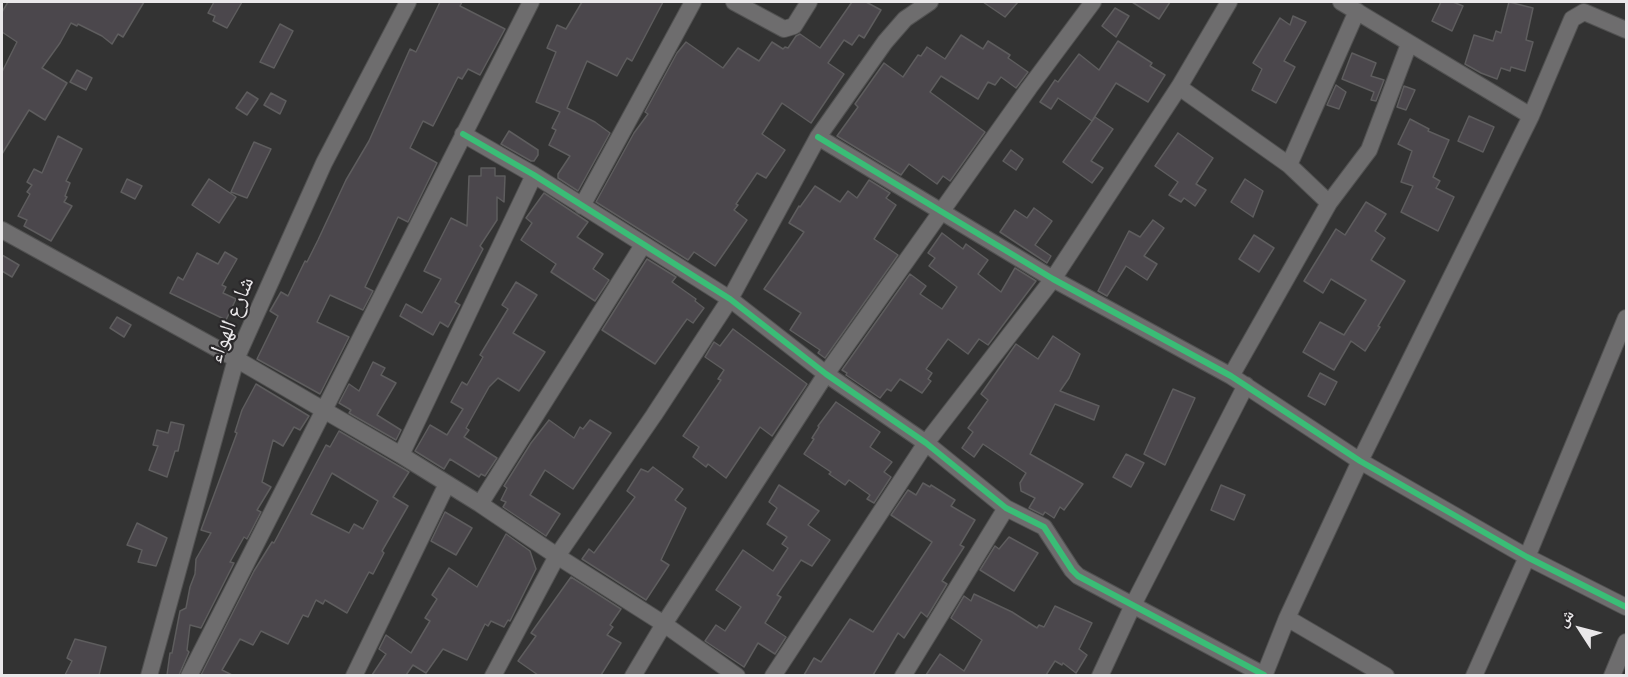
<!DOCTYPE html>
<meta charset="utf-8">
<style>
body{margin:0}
#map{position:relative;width:1628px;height:677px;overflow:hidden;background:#333;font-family:Karla,"Noto Naskh Arabic",sans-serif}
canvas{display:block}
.frame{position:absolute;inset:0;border:3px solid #eae8ea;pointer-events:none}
.north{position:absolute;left:1550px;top:599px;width:60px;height:60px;-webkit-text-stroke:4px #2a282a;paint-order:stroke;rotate:306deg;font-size:16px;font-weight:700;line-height:24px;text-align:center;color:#eae8ea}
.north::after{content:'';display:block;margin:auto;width:21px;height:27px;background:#eae8ea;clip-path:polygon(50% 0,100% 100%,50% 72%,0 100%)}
</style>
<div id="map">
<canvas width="1628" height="677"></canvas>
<div class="frame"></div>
<div class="north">ش</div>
</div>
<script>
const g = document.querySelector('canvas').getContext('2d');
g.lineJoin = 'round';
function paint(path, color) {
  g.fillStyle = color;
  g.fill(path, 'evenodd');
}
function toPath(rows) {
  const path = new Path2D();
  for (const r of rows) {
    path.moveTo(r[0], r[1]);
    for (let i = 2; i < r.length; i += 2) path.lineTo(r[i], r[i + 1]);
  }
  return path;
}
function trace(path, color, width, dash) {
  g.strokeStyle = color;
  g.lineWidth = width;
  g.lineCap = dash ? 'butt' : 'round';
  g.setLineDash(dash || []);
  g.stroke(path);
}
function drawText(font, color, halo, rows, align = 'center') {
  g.font = font + ' Karla,"Noto Naskh Arabic",sans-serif';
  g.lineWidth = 4.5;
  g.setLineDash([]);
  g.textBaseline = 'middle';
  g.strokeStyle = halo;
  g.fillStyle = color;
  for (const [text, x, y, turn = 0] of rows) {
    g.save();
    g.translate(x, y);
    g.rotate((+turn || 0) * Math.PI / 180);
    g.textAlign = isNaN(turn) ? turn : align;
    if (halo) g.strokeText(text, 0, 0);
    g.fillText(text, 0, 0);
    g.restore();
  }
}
const building = toPath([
 [8,2,144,2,123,37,118,34,112,44,102,36,78,24,77,26,71,23,60,43,42,68,67,83,45,120,29,110,2,154,2,72,17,42,2,32,2,12,8,2],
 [214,2,242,2,227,28,213,21,215,16,208,13,214,2],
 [440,2,462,2,460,6,505,29,480,75,468,69,462,79,458,77,433,126,423,121,410,148,437,163,408,222,398,217,365,287,373,291,363,310,330,295,317,322,349,337,320,394,257,359,278,316,270,311,281,292,288,296,305,261,307,262,318,240,346,180,369,141,410,49,416,52,440,2],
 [582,2,663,2,632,61,627,58,617,76,587,61,567,108,595,122,610,133,578,191,558,178,558,174,570,156,549,145,556,130,552,128,560,112,536,102,556,52,547,48,557,25,566,29,582,2],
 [852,2,866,2,881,10,864,38,859,35,852,45,844,40,828,63,844,74,811,123,782,103,762,134,785,150,766,178,757,173,736,204,738,205,734,210,747,220,715,266,694,252,688,260,596,202,634,133,648,114,645,112,677,53,686,42,723,68,738,48,759,61,772,42,783,49,785,47,788,48,796,36,800,34,820,48,852,2],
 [983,2,1018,2,1005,17,983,2],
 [1132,2,1170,2,1159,19,1132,2],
 [1441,2,1453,2,1463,6,1452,31,1432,21,1441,2],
 [1509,2,1533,8,1526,40,1533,42,1525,71,1511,67,1510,71,1501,68,1497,79,1481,73,1465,64,1474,35,1493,41,1496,31,1501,33,1509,2],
 [1115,8,1129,16,1116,37,1102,26,1115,8],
 [1293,16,1306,22,1284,61,1295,67,1276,103,1252,90,1262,69,1253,63,1280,18,1290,25,1293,16],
 [280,24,293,31,274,68,260,62,280,24],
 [961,35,983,49,988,41,1010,55,1008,58,1028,72,1016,88,1001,77,995,85,988,82,978,99,941,76,930,92,985,132,950,181,943,176,937,184,909,164,901,175,837,136,858,107,855,104,884,63,903,77,918,55,921,56,927,47,945,59,961,35],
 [1118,41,1152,63,1150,66,1165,75,1148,102,1116,83,1092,121,1058,98,1051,109,1040,102,1055,80,1058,82,1079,54,1099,70,1118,41],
 [1352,53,1376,63,1371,76,1384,80,1376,101,1371,100,1374,92,1342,79,1352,53],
 [77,70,92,78,86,90,70,82,77,70],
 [1336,85,1346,92,1339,109,1327,105,1336,85],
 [1404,86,1415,90,1406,110,1397,107,1404,86],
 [247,92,258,99,247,115,236,108,247,92],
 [271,93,286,101,280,114,264,105,271,93],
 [1469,116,1494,127,1483,152,1458,141,1469,116],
 [1095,117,1113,129,1091,161,1103,168,1092,183,1063,162,1095,117],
 [1410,119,1429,129,1428,131,1449,140,1433,177,1440,181,1436,188,1454,197,1438,231,1401,212,1413,186,1401,182,1412,151,1398,144,1410,119],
 [509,131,538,150,538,155,534,161,531,161,501,144,509,131],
 [1178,133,1213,158,1196,184,1206,190,1195,206,1184,198,1181,202,1169,195,1178,182,1155,166,1178,133],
 [58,136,82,149,66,181,70,183,65,196,67,197,64,202,72,206,51,241,24,226,27,220,18,216,30,194,27,192,32,185,27,182,34,169,42,173,58,136],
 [254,142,271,149,247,198,231,192,254,142],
 [1011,150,1023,159,1016,170,1003,161,1011,150],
 [481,168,495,168,495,176,505,176,504,202,497,197,497,220,480,246,483,249,455,302,460,305,448,327,440,322,433,335,400,316,406,304,422,313,441,279,424,271,451,218,467,226,469,176,481,176,481,168],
 [127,179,142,186,135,199,121,192,127,179],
 [209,179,236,197,219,223,192,205,209,179],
 [1245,179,1263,191,1253,217,1231,202,1245,179],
 [869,180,890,193,886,198,896,205,874,239,898,255,825,358,818,353,820,350,790,330,801,313,764,289,804,232,789,223,799,206,800,207,815,186,840,202,848,191,857,198,869,180],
 [544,193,588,222,577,237,603,254,593,269,609,280,595,301,551,272,556,264,521,240,532,223,526,218,544,193],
 [1366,202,1386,214,1375,231,1385,238,1371,260,1405,281,1378,326,1380,327,1365,351,1351,341,1334,370,1303,352,1320,322,1344,335,1366,300,1331,279,1323,293,1304,281,1336,229,1345,235,1366,202],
 [1034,208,1052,221,1035,245,1051,256,1047,263,1000,232,1015,210,1027,218,1034,208],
 [1153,220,1164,228,1144,256,1157,264,1147,280,1126,266,1107,296,1098,291,1129,231,1140,237,1153,220],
 [942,233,963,249,966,244,988,260,978,274,1001,292,1015,268,1036,281,988,345,979,339,968,354,948,339,926,369,932,373,928,379,931,381,922,393,900,379,891,391,887,389,880,398,846,375,847,373,842,370,910,274,926,286,920,294,942,309,957,287,929,266,935,258,928,253,942,233],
 [1254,235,1274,248,1259,272,1239,259,1254,235],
 [225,252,237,259,222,285,226,287,223,293,236,299,226,320,170,293,178,277,183,280,197,253,218,264,225,252],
 [2,255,19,265,12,277,2,271,2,255],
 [647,259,676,277,672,282,696,299,695,301,704,308,693,323,687,319,655,364,602,330,647,259],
 [516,282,537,295,513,333,545,352,519,391,498,378,489,387,466,428,469,430,464,437,497,458,485,476,481,474,479,477,450,459,444,469,415,451,430,425,447,435,463,409,451,402,462,382,467,385,483,357,480,355,508,309,502,305,516,282],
 [117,317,131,325,124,337,110,328,117,317],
 [733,329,807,384,772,436,760,427,726,478,708,464,706,467,693,457,699,447,683,436,721,380,718,379,724,370,705,357,714,342,720,346,733,329],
 [1053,336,1080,354,1069,378,1060,391,1099,406,1094,420,1055,404,1030,454,1083,484,1064,510,1060,507,1054,518,1045,512,1043,515,1029,508,1035,498,1021,491,1020,483,1026,473,983,444,974,457,962,448,973,432,968,428,988,400,981,394,1016,344,1038,359,1053,336],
 [373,362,385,368,381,375,396,383,377,415,401,430,396,440,349,413,351,410,339,403,349,384,359,391,373,362],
 [1320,373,1337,382,1325,405,1308,396,1320,373],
 [256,384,309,416,300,430,294,427,283,446,273,440,262,482,271,487,257,510,261,512,247,539,244,537,230,562,234,563,201,628,190,625,187,650,189,652,179,675,167,675,170,653,172,653,180,611,186,608,190,587,195,574,196,559,211,533,201,530,237,433,235,432,242,410,256,384],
 [1173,389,1195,398,1165,465,1144,454,1173,389],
 [836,402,880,432,870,447,892,462,884,472,891,477,874,503,867,499,870,495,849,480,845,485,829,474,831,472,804,454,814,439,812,438,819,427,818,426,836,402],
 [549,420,574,438,580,427,583,429,590,420,611,433,573,489,545,470,530,495,560,514,546,536,503,507,506,502,501,500,507,488,504,486,531,443,549,420],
 [171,422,184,425,178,451,175,451,167,477,149,470,158,446,153,445,157,430,168,433,171,422],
 [339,431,409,472,393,497,408,506,382,551,384,553,373,574,369,572,347,613,325,600,323,604,316,600,308,617,303,615,288,644,261,631,253,645,240,639,222,670,232,675,201,675,254,571,272,542,274,543,326,445,330,447,339,431],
 [332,473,378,501,363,529,354,524,349,533,311,514,332,473],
 [1126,454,1144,463,1131,487,1113,477,1126,454],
 [653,467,683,489,675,500,686,508,661,560,669,565,646,600,582,559,589,549,594,553,635,497,627,491,641,469,648,472,653,467],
 [923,483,930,487,931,485,955,500,951,506,975,520,960,545,964,547,942,581,947,584,927,617,921,612,904,638,898,633,873,675,804,675,814,658,821,662,850,619,873,632,932,542,891,515,908,490,916,495,923,483],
 [779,485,819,511,808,525,830,540,812,566,801,560,777,595,781,597,765,623,786,637,775,654,758,643,744,667,705,641,716,625,725,631,741,607,716,590,743,550,773,571,788,548,782,544,787,537,767,524,777,508,769,502,779,485],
 [1221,485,1245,495,1234,520,1211,510,1221,485],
 [445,512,472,528,456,555,431,541,445,512],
 [137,523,167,538,156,566,138,562,142,550,127,545,137,523],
 [506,534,530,551,536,569,510,621,508,620,504,627,491,621,488,626,485,624,467,660,443,649,426,673,413,665,406,675,372,675,386,654,379,649,386,635,411,653,430,621,425,618,437,599,432,595,449,568,477,587,506,534],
 [1009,537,1038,553,1014,591,980,570,995,546,999,549,1009,537],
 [571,577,621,609,610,625,613,627,607,635,621,643,601,675,538,675,518,661,536,636,531,633,571,577],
 [974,594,1012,612,1037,628,1039,625,1044,627,1055,606,1092,623,1079,649,1087,655,1076,673,1063,663,1062,665,1055,661,1046,675,926,675,940,654,964,671,982,640,951,618,964,596,971,601,974,594],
 [75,639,106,647,99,675,65,675,72,661,67,658,75,639]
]);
const minor = toPath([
 [734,2,784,29,794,26,809,2],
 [1341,2,1531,116],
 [1179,87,1289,165,1329,203],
 [463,134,534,175,730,299,826,374,926,443,1006,508,1044,527,1072,570,1078,576,1264,675],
 [818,137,1053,279,1231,376,1360,461,1527,557,1626,607],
 [1289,165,1357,11],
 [582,206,693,2],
 [2,230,236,359,401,455,480,504,557,556,664,624,737,676],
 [1231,376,1329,203,1369,150,1409,44],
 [401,455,534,175],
 [480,504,643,245],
 [1287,618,1386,676],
 [149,676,236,359,324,163,408,2],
 [189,676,531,2],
 [354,676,447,484],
 [493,676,557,556,654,415,730,299,818,137,885,42,905,19,930,2],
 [633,676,664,624,826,374,1029,88,1093,2],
 [773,676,926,443,1053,279,1179,87,1229,2],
 [903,676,1006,508],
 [1100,676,1133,605,1246,385],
 [1264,676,1287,618,1360,461,1531,116,1572,19,1584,12,1626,30],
 [1474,676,1527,557,1626,318],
 [1612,676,1626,642]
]);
const cycleway = toPath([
 [463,134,534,175,730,299,826,374,926,443,1006,508,1044,527,1072,570,1078,576,1264,675],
 [818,137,1053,279,1231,376,1360,461,1527,557,1626,607]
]);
const streetNames = [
 ["شارع الهواء",231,320,-68]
];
paint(building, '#4b474c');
trace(building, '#5e5d5e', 1.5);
trace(minor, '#515151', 18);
trace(minor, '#6e6d6e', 16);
trace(cycleway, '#3abd76', 6);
drawText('22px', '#eae8ea', '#2a282a', streetNames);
</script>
